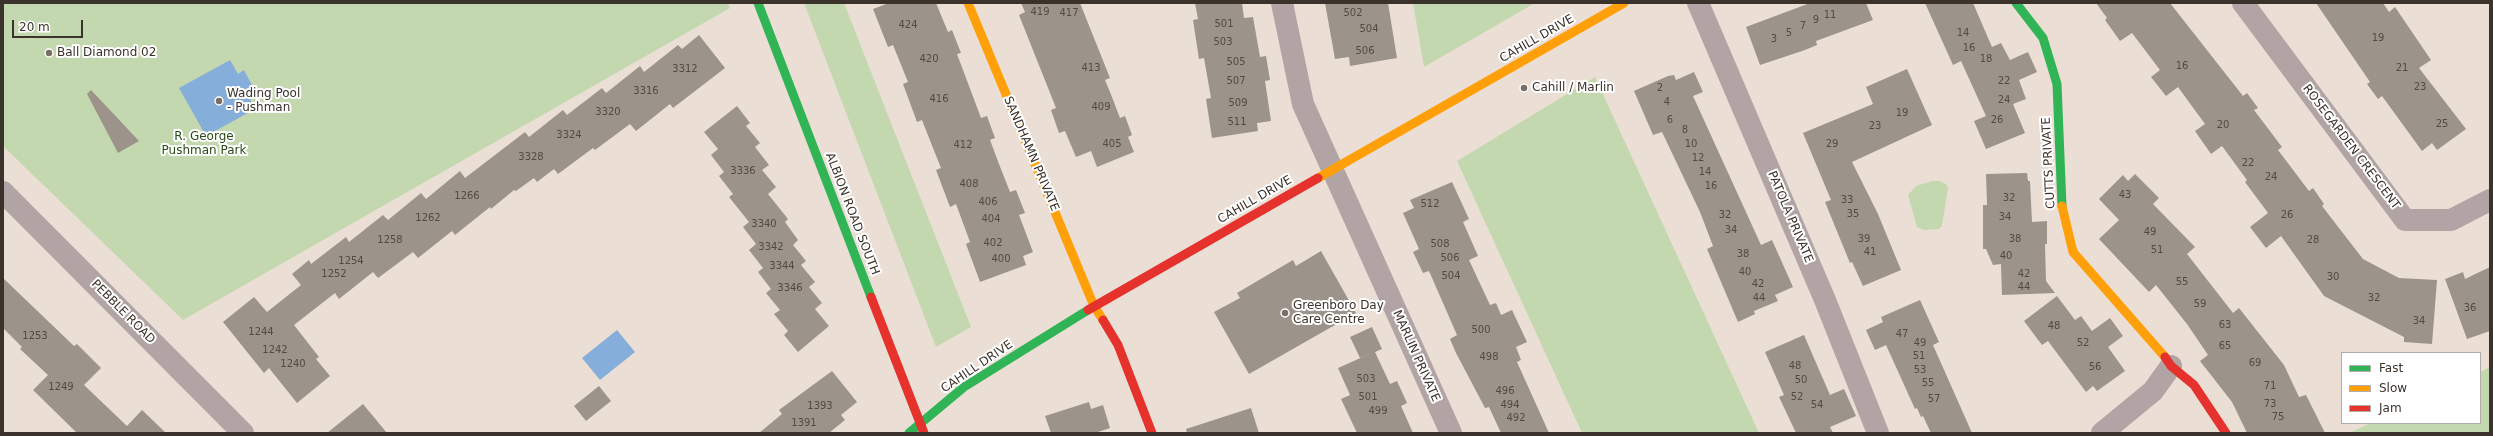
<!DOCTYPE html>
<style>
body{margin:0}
#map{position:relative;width:2493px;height:436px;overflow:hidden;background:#ebdfd5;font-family:"DejaVu Sans",sans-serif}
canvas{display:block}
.frame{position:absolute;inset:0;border:4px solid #3b322b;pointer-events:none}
.legend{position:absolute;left:2341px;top:352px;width:140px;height:72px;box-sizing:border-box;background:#fff;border:1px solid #b1adaa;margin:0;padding:5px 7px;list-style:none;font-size:12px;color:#3b322b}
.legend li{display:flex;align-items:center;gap:8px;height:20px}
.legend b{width:20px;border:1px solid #b1adaa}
.scale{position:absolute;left:12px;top:20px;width:71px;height:18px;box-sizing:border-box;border:2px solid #3b322b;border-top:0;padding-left:5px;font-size:12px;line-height:14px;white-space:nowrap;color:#3b322b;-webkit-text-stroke:3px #fff;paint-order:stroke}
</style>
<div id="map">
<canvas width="2493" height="436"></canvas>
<div class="frame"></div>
<ul class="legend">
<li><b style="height:5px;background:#30b455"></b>Fast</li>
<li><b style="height:5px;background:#ff9f0a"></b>Slow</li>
<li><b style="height:5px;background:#e5322d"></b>Jam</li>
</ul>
<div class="scale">20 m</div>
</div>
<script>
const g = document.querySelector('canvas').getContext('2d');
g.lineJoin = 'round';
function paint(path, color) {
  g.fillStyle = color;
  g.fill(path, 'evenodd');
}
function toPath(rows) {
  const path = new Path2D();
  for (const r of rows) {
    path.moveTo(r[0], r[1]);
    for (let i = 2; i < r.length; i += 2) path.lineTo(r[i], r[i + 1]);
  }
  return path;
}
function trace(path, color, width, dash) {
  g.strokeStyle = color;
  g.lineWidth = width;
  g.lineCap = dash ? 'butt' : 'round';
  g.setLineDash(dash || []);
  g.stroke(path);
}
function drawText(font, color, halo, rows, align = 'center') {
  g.font = font + ' "DejaVu Sans",sans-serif';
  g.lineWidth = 4;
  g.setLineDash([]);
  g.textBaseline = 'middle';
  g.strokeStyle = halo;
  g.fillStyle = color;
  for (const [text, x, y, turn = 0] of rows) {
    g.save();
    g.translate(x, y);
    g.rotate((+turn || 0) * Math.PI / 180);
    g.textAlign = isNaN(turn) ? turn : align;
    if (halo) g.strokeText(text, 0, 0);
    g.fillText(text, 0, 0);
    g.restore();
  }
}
const green = toPath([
 [3,3,728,3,730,8,183,320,3,146],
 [804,3,844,3,971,327,936,347],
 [1413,3,1535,3,1424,67],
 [1595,77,1759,433,1582,433,1457,161],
 [1932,181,1939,181,1946,184,1948,188,1942,226,1939,229,1924,230,1917,227,1908,195,1916,186],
 [2490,367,2490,433,2349,433,2371,423,2480,423,2480,372]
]);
const water = toPath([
 [230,60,238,74,244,70,254,89,247,93,255,109,206,136,179,88],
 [617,330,635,352,600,380,582,358]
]);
const building = toPath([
 [889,3,936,3,948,32,952,30,961,53,957,54,981,118,987,116,995,138,990,140,999,164,1010,192,1016,190,1025,213,1019,215,1033,252,1023,256,1026,265,980,282,966,244,970,242,956,204,950,207,936,170,941,168,933,148,922,120,917,122,903,84,908,82,893,45,888,47,873,9],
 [1021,3,1080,3,1110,78,1105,80,1112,97,1120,118,1125,116,1132,135,1128,137,1134,152,1097,167,1091,151,1076,157,1065,131,1059,133,1051,110,1056,108,1019,15,1025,12],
 [1195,3,1242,3,1244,18,1253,17,1260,57,1266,56,1270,80,1265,81,1271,121,1257,123,1258,131,1212,138,1206,99,1211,98,1204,58,1199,59,1193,20,1198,19],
 [1325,3,1388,3,1397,58,1350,66,1349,57,1335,59],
 [1810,3,1866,3,1873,20,1816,41,1817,45,1805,50,1760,65,1746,27],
 [1925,3,1973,3,1992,47,2001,43,2010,60,2028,52,2037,72,2019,80,2026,99,2013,104,2025,133,1986,149,1974,121,1986,116,1961,61,1953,65],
 [2096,3,2170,3,2243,96,2247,93,2258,108,2254,110,2282,147,2278,150,2309,191,2313,188,2324,204,2322,206,2363,259,2399,278,2437,280,2432,344,2404,342,2404,337,2324,296,2281,236,2266,248,2250,227,2268,213,2245,182,2247,180,2222,146,2211,154,2195,131,2205,124,2178,87,2166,96,2151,77,2160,70,2132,33,2120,41,2105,20,2107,18],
 [2316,3,2383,3,2389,12,2395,7,2431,60,2419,68,2466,129,2437,150,2432,143,2422,151,2382,96,2378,99,2367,84,2370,82],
 [699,35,725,68,673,108,670,104,636,131,630,124,595,150,593,148,558,174,554,169,537,182,534,178,516,191,514,190,491,209,490,207,455,235,452,231,418,258,413,252,378,278,373,272,339,299,335,293,294,325,319,357,316,359,330,376,297,403,269,368,264,373,223,322,254,297,267,312,301,285,292,274,309,260,311,264,346,237,349,242,383,215,388,220,421,193,426,199,460,171,465,178,525,132,529,137,563,110,567,115,602,88,606,93,640,66,644,72,678,45,682,49],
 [1907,69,1932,125,1852,162,1878,214,1901,270,1863,286,1852,262,1850,263,1825,202,1831,200,1803,133,1873,104,1866,87],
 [1694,72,1703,92,1693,96,1761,245,1772,240,1793,287,1775,295,1778,301,1754,311,1755,314,1738,322,1707,249,1713,246,1700,212,1662,132,1653,135,1634,91,1668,76,1674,75,1676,80],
 [91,90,139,141,118,153,87,94],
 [737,106,750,123,746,126,760,143,755,147,769,165,762,170,776,187,768,194,788,219,785,222,798,240,793,245,806,261,801,265,815,282,809,287,822,303,815,309,829,326,798,352,784,335,788,331,774,314,780,310,766,293,771,289,758,272,763,268,749,250,756,244,743,227,749,222,729,197,733,194,719,176,724,172,711,155,718,149,704,132],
 [2027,173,2028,181,2030,181,2032,222,2047,221,2047,244,2045,244,2046,281,2055,293,2002,295,2001,264,1993,265,1986,249,1983,249,1983,205,1987,205,1986,174],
 [2135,174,2159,198,2153,204,2195,247,2187,254,2233,313,2239,308,2284,365,2299,397,2306,395,2325,433,2247,433,2232,402,2200,361,2208,355,2187,324,2156,285,2149,292,2099,239,2119,220,2099,199,2123,175,2128,181],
 [1452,182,1469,219,1463,222,1478,256,1469,260,1490,305,1496,303,1501,315,1512,310,1527,342,1516,347,1521,360,1517,362,1549,433,1501,433,1489,407,1485,408,1456,353,1450,339,1457,335,1429,271,1423,273,1413,252,1419,249,1403,213,1414,208,1410,200],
 [1321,251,1356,313,1249,374,1214,312,1240,298,1237,293,1293,260,1296,266],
 [2490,267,2490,331,2467,339,2445,279,2463,272,2465,279],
 [3,278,74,346,77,344,101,368,84,385,127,426,142,410,166,433,77,433,33,390,48,375,20,349,22,347,3,328],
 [2057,296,2075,320,2081,316,2092,331,2110,318,2123,336,2108,347,2125,371,2097,391,2093,386,2086,392,2048,341,2042,345,2024,321],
 [1920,300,1939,342,1933,345,1972,433,1931,433,1923,416,1921,417,1917,408,1915,409,1886,345,1875,350,1866,330,1883,322,1881,317],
 [1372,327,1382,349,1375,352,1390,384,1397,381,1407,403,1401,406,1413,433,1357,433,1341,399,1350,395,1338,368,1374,352,1360,358,1350,337],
 [1804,335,1830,395,1844,389,1856,416,1830,427,1833,433,1796,433,1779,397,1784,395,1765,352],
 [832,371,857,402,841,415,845,420,829,433,759,433,782,414,779,410],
 [599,386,611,401,586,421,574,406],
 [1089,402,1091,409,1103,405,1110,428,1095,433,1051,433,1045,416],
 [363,404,387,433,327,433],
 [1251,408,1259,433,1187,433,1186,429]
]);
const street = toPath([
 [1282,3,1303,104,1451,433],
 [1698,3,1825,300,1878,433],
 [2243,3,2405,220,2451,220,2490,200],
 [3,192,243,433],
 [2102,433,2153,391,2171,366]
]);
const fast = toPath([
 [758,3,871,297],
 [2016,3,2043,38,2057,84,2062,206],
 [909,433,964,387,1088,310]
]);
const slow = toPath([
 [968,3,1094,306,1103,320],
 [1318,178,1624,3],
 [2062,206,2073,252,2165,357]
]);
const jam = toPath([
 [871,297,924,433],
 [1088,310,1318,178],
 [1103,320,1118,345,1152,433],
 [2165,357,2171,366,2194,385,2226,433]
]);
const markers = [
 [49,53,4,"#796f66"],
 [1524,88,4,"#796f66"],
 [219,101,4,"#796f66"],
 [1285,313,4,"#796f66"]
];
const numberNames = [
 ["419",1040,12],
 ["417",1069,13],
 ["502",1353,13],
 ["11",1830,15],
 ["9",1816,20],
 ["501",1224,24],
 ["424",908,25],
 ["7",1803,26],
 ["504",1369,29],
 ["5",1789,33],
 ["14",1963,33],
 ["19",2378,38],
 ["3",1774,39],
 ["503",1223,42],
 ["16",1969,48],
 ["506",1365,51],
 ["420",929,59],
 ["18",1986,59],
 ["505",1236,62],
 ["16",2182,66],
 ["413",1091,68],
 ["21",2402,68],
 ["3312",685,69],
 ["507",1236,81],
 ["22",2004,81],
 ["23",2420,87],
 ["2",1660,88],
 ["3316",646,91],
 ["416",939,99],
 ["24",2004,100],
 ["4",1667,102],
 ["509",1238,103],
 ["409",1101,107],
 ["3320",608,112],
 ["19",1902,113],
 ["6",1670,120],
 ["26",1997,120],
 ["511",1237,122],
 ["25",2442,124],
 ["20",2223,125],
 ["23",1875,126],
 ["8",1685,130],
 ["3324",569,135],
 ["405",1112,144],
 ["10",1691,144],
 ["29",1832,144],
 ["412",963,145],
 ["3328",531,157],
 ["12",1698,158],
 ["22",2248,163],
 ["3336",743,171],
 ["14",1705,172],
 ["24",2271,177],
 ["408",969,184],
 ["16",1711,186],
 ["43",2125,195],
 ["1266",467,196],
 ["32",2009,198],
 ["33",1847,200],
 ["406",988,202],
 ["512",1430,204],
 ["35",1853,214],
 ["32",1725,215],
 ["26",2287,215],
 ["34",2005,217],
 ["1262",428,218],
 ["404",991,219],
 ["3340",764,224],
 ["34",1731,230],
 ["49",2150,232],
 ["39",1864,239],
 ["38",2015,239],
 ["1258",390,240],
 ["28",2313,240],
 ["402",993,243],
 ["508",1440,244],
 ["3342",771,247],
 ["51",2157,250],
 ["41",1870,252],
 ["38",1743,254],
 ["40",2006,256],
 ["506",1450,258],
 ["400",1001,259],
 ["1254",351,261],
 ["3344",782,266],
 ["40",1745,272],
 ["1252",334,274],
 ["42",2024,274],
 ["504",1451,276],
 ["30",2333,277],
 ["55",2182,282],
 ["42",1758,284],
 ["44",2024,287],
 ["3346",790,288],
 ["44",1759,298],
 ["32",2374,298],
 ["59",2200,304],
 ["36",2470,308],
 ["34",2419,321],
 ["63",2225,325],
 ["48",2054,326],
 ["500",1481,330],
 ["1244",261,332],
 ["47",1902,334],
 ["1253",35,336],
 ["49",1920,343],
 ["52",2083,343],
 ["65",2225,346],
 ["1242",275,350],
 ["51",1919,356],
 ["498",1489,357],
 ["69",2255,363],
 ["1240",293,364],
 ["48",1795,366],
 ["56",2095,367],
 ["53",1920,370],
 ["503",1366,379],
 ["50",1801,380],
 ["55",1928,383],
 ["71",2270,386],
 ["1249",61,387],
 ["496",1505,391],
 ["501",1368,397],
 ["52",1797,397],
 ["57",1934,399],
 ["73",2270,404],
 ["494",1510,405],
 ["54",1817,405],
 ["1393",820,406],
 ["499",1378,411],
 ["75",2278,417],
 ["492",1516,418],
 ["1391",804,423]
];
const streetNames = [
 ["CAHILL DRIVE",1537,39,-30],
 ["ROSEGARDEN CRESCENT",2351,147,53],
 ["SANDHAMN PRIVATE",1031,154,67],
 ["CUTTS PRIVATE",2049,163,-93],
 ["CAHILL DRIVE",1255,200,-30],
 ["ALBION ROAD SOUTH",852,214,69],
 ["PATOLA PRIVATE",1790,217,67],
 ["PEBBLE ROAD",123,312,45],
 ["MARLIN PRIVATE",1416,356,66],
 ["CAHILL DRIVE",977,367,-34]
];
const poiNames = [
 ["Ball Diamond 02",57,53],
 ["Cahill / Marlin",1532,88],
 ["Wading Pool",227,94],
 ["- Pushman",227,108],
 ["Greenboro Day",1293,306],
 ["Care Centre",1293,320]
];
const parkNames = [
 ["R. George",204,137],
 ["Pushman Park",204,151]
];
paint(green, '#c4d8af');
paint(water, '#86aeda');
paint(building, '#9c938b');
trace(street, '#b2a4a5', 22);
trace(fast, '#30b455', 9);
trace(slow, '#ff9f0a', 9);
trace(jam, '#e5322d', 9);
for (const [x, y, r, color] of markers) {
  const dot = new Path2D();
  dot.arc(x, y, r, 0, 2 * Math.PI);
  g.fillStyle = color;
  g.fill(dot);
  trace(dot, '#fff', 1.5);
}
drawText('10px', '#534a43', null, numberNames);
drawText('12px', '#3b322b', '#fff', streetNames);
drawText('12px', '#3b322b', '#fff', poiNames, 'left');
drawText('12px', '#294b16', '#fff', parkNames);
</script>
